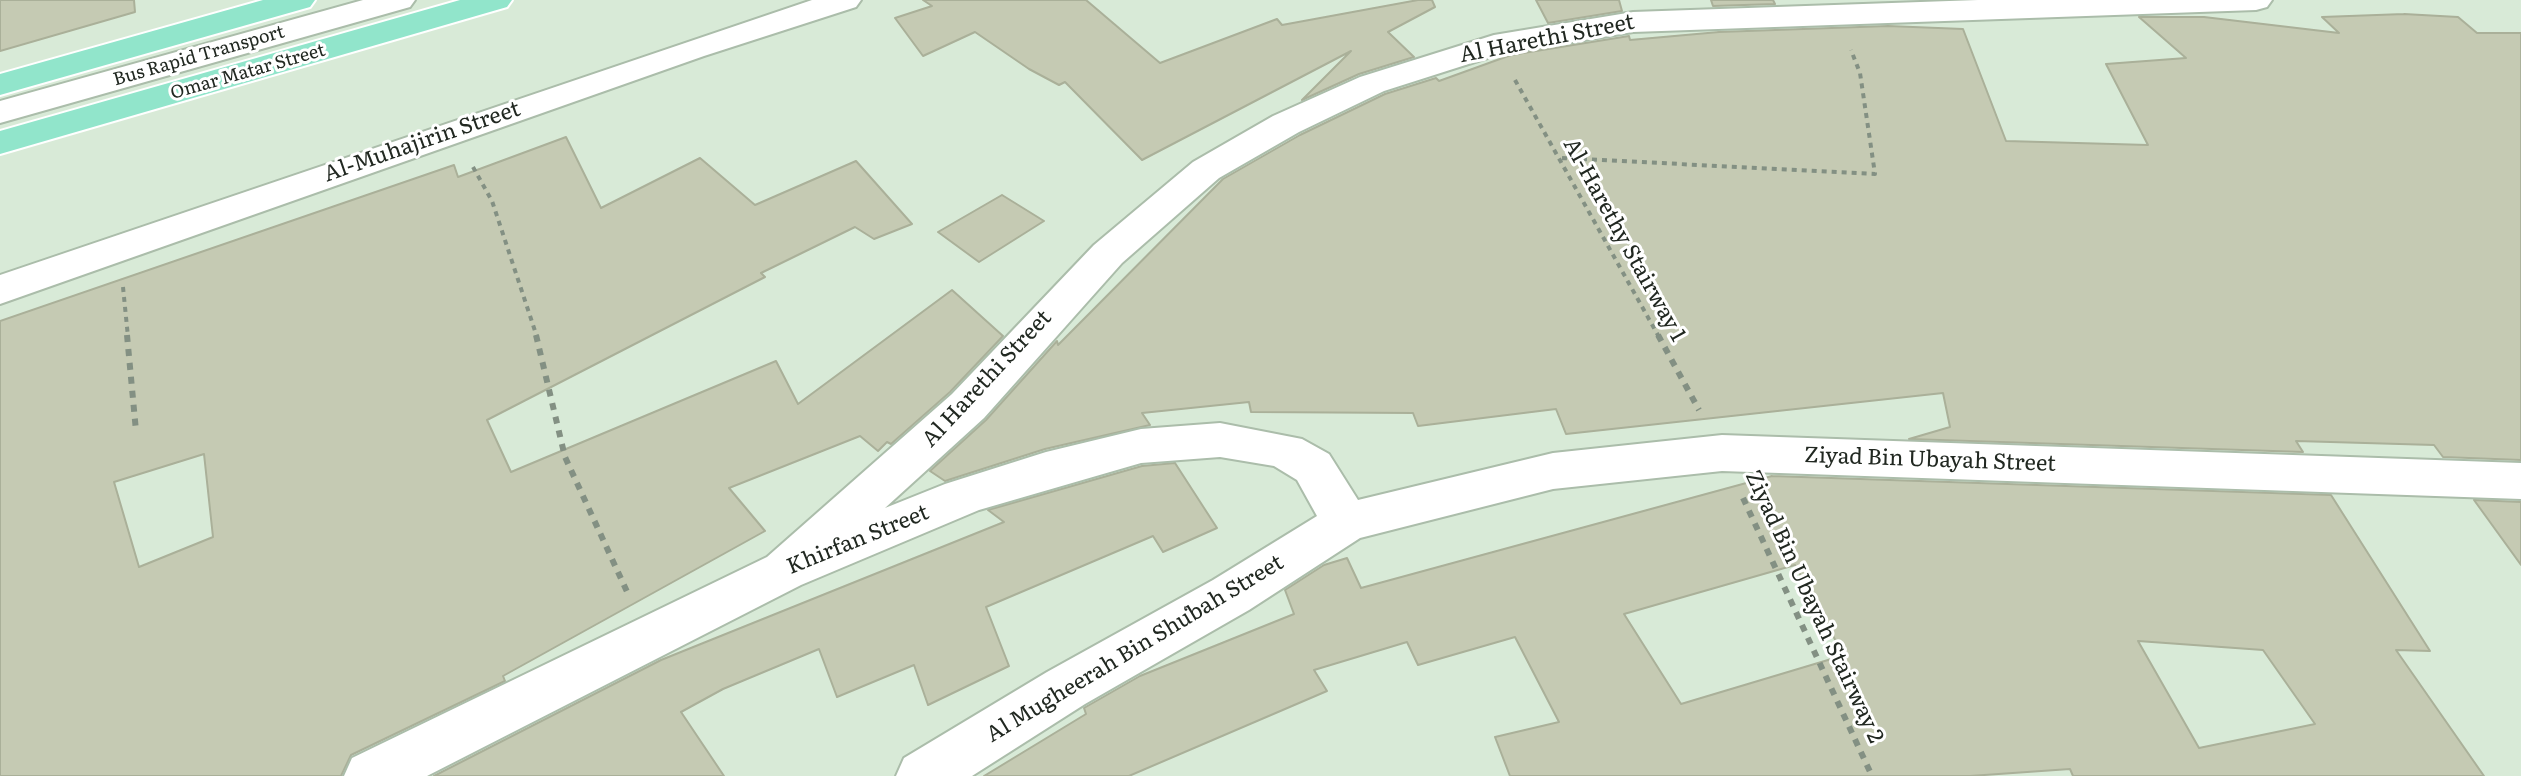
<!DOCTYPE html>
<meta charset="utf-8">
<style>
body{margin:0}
canvas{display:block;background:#d8ead7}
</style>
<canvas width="2521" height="776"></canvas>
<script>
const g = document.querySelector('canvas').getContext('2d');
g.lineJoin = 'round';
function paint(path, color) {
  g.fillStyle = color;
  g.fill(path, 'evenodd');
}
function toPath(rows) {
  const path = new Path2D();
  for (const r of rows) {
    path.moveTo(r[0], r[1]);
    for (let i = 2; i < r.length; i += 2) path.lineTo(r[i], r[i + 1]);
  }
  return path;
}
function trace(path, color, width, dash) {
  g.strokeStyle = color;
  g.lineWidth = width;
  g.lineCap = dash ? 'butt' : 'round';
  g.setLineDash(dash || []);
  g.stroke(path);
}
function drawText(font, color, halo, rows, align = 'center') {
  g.font = font + ' Literata,serif';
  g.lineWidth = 6;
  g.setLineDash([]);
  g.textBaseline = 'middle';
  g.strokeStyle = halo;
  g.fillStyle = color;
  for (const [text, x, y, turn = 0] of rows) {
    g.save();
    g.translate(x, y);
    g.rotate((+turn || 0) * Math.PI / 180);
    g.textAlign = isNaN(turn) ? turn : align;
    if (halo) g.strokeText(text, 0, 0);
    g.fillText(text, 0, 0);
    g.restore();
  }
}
const building = toPath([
 [0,0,134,0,135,12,0,51,0,0],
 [923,0,1086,0,1160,63,1277,19,1282,25,1418,0,1432,0,1435,7,1388,32,1414,57,1359,74,1302,100,1351,51,1142,160,1065,82,1059,85,1029,69,975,32,923,56,895,18,932,6,923,0],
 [1536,0,1619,0,1622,11,1548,23,1536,0],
 [1711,0,1773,0,1775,4,1713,6,1711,0],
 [2404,14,2458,17,2477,33,2521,33,2521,460,2443,457,2434,445,2296,441,2303,452,1909,439,1950,427,1943,393,1566,434,1556,409,1418,426,1413,413,1251,412,1249,402,1142,413,1150,425,1045,449,945,481,930,471,986,420,1057,341,1058,345,1223,179,1300,135,1385,94,1436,78,1439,81,1511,55,1629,36,1630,40,1719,32,1888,26,1963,29,2006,141,2148,145,2106,64,2186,58,2139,17,2204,17,2339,33,2322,17,2404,14],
 [566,137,601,208,700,158,755,205,856,161,912,224,874,239,855,227,761,273,765,277,487,420,511,472,776,361,798,404,952,290,1003,336,950,392,891,444,887,442,878,451,860,436,729,488,765,531,503,676,505,681,351,755,341,776,0,776,0,321,454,165,458,177,566,137],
 [204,454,213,537,139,567,114,482,204,454],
 [1002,195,1044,221,979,262,938,232,1002,195],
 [1175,463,1217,528,1163,552,1153,536,986,607,1009,666,928,705,914,665,837,697,819,649,723,689,681,712,724,776,434,776,661,660,1004,522,988,510,1142,466,1175,463],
 [1772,476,2331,495,2430,651,2396,650,2484,776,2073,776,2070,769,1970,776,1510,776,1495,737,1559,722,1515,637,1418,665,1407,642,1314,670,1327,691,1129,776,984,776,1086,714,1084,708,1140,676,1294,614,1285,590,1324,565,1347,558,1361,588,1772,476],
 [1795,565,1839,647,1833,648,1838,657,1681,704,1624,614,1795,565],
 [2138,641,2263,650,2315,724,2199,748,2138,641],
 [2474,500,2521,502,2521,565,2474,500]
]);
const pathFar1 = toPath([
 [1515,80,1659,337],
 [1562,158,1875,174,1860,73,1851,50],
 [473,167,492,201,537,337],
 [123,287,128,337]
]);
const path = toPath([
 [127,335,136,431],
 [536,335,565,457,629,596],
 [1658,335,1699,410],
 [1743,498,1872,776]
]);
const minor = toPath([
 [363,0,415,0,410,7,0,123,0,101,363,0],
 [812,0,861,0,856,7,704,56,0,304,0,275,812,0],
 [1978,0,2272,0,2267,7,2256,10,1633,32,1500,54,1384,91,1299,132,1219,178,1122,263,984,418,885,508,945,484,1046,452,1141,429,1220,423,1302,439,1329,454,1358,500,1553,453,1722,435,2521,463,2521,499,1722,471,1553,489,1360,538,1249,610,1085,704,972,776,896,776,904,758,1047,672,1213,580,1317,516,1297,480,1274,466,1220,457,1141,463,979,510,801,585,427,776,344,776,352,758,767,557,952,394,1094,245,1193,162,1273,116,1360,77,1494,35,1633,12,1978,0]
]);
const major = toPath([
 [263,0,315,0,310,7,0,95,0,74,263,0],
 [460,0,512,0,507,7,0,154,0,131,460,0]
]);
const farStreetnames = [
 ["Bus Rapid Transport",199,56,-16],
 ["Omar Matar Street",248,72,-16]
];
const streetNames = [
 ["Al Harethi Street",1547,39,-11],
 ["Al-Muhajirin Street",422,142,-19],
 ["Al-Harethy Stairway 1",1624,240,61],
 ["Al Harethi Street",987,379,-47],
 ["Ziyad Bin Ubayah Street",1930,460,2],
 ["Khirfan Street",858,540,-22],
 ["Ziyad Bin Ubayah Stairway 2",1814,607,65],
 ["Al Mugheerah Bin Shuʻbah Street",1135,649,-31]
];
paint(building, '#c5cab3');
trace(building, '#aab099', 2);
trace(minor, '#abbdaa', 4);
trace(major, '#fff', 4);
trace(pathFar1, '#839083', 4, [5, 5]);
trace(path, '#839083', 6, [7, 7]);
paint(minor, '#fff');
paint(major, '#91e5cb');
drawText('18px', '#212821', '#fff', farStreetnames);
drawText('22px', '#212821', '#fff', streetNames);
</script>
